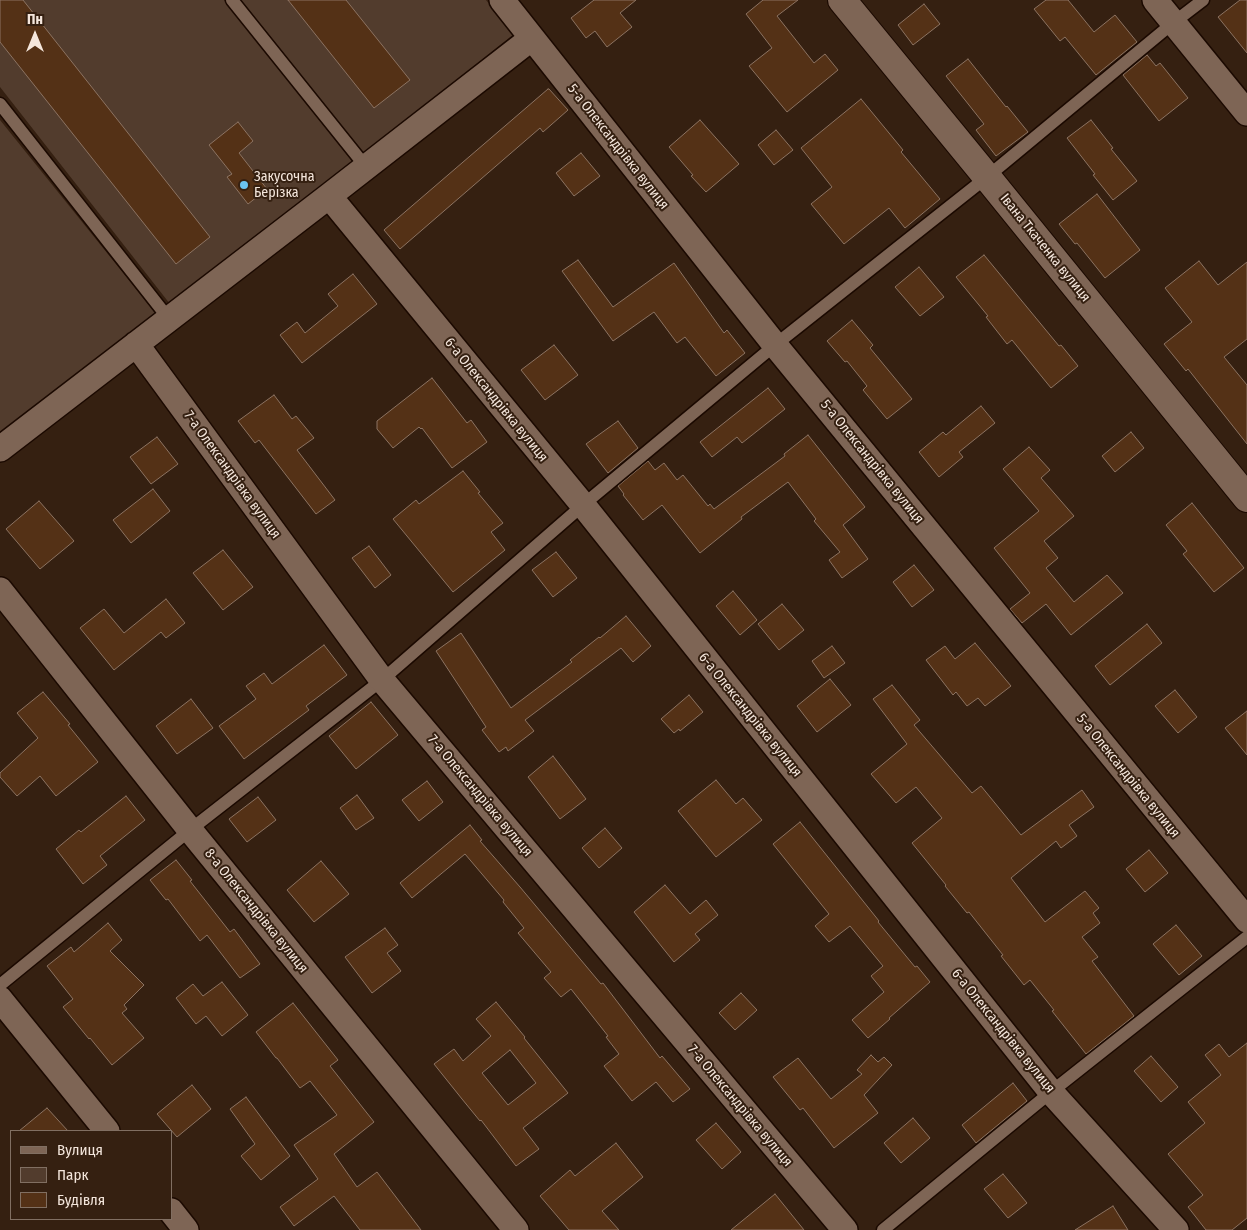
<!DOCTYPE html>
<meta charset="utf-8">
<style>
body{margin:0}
#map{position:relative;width:1247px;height:1230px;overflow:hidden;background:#352011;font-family:"Fira Sans Condensed",sans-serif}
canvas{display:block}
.legend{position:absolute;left:10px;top:1130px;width:162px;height:90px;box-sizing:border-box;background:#352011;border:1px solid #816f62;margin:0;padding:6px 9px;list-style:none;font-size:15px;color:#f4e6dc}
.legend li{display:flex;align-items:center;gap:10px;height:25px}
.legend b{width:25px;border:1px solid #816f62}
.north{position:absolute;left:10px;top:10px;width:50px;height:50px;-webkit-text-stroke:4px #352011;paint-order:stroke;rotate:0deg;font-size:14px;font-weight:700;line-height:20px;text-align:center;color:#f4e6dc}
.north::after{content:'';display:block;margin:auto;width:18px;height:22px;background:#f4e6dc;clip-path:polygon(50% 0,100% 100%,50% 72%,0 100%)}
</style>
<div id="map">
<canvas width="1247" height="1230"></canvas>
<ul class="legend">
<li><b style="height:6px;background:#7e6555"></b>Вулиця</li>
<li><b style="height:14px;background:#523c2d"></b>Парк</li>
<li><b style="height:14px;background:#543116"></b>Будівля</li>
</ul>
<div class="north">Пн</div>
</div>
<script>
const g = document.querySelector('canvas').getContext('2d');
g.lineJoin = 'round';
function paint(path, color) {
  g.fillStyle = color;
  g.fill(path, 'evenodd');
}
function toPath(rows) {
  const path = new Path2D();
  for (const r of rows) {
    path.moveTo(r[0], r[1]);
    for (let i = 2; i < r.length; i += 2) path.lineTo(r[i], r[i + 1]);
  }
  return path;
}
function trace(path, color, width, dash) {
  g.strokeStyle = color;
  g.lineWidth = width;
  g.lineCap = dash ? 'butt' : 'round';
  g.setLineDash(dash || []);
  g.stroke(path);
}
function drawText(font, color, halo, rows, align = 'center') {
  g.font = font + ' "Fira Sans Condensed",sans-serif';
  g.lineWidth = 4;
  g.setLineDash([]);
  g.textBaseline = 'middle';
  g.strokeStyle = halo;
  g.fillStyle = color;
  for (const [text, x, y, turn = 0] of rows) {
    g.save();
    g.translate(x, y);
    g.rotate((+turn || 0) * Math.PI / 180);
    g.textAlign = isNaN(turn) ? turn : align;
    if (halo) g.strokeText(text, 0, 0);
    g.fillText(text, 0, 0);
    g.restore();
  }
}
const green = toPath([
 [0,0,224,0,353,162,170,304,0,87],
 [241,0,486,0,514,34,364,154],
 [0,120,157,315,0,436]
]);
const building = toPath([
 [0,0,23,0,210,237,176,264,0,42,0,0],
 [288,0,346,0,410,80,374,108,288,0],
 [594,0,636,0,620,13,632,27,607,47,595,31,586,38,571,18,594,0],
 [763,0,798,0,777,16,814,63,825,54,838,70,787,112,749,66,772,48,746,14,763,0],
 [1046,0,1068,0,1094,32,1115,15,1137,42,1096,75,1065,37,1060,41,1034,9,1046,0],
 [1240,0,1247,0,1247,53,1218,17,1240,0],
 [924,4,940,24,913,45,898,25,924,4],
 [1147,55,1156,66,1160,63,1188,98,1159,121,1123,75,1147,55],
 [968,59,1006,107,1007,106,1028,132,996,156,976,130,984,124,946,76,968,59],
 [548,89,549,89,568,110,543,132,540,128,400,249,384,230,548,89],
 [861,99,903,150,901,152,940,199,905,228,889,208,844,244,811,204,832,187,801,148,861,99],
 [700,120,739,164,706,192,691,176,693,175,669,147,700,120],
 [1091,120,1113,148,1111,149,1137,181,1113,200,1093,175,1095,174,1067,138,1091,120],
 [238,122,253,141,239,153,267,189,248,204,227,177,232,174,209,145,238,122],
 [776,130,793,150,774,165,758,145,776,130],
 [581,153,600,176,574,196,556,173,581,153],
 [1097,194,1140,250,1105,278,1077,243,1075,244,1059,224,1097,194],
 [984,255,1059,346,1061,345,1078,366,1051,388,1012,340,1007,344,986,317,988,316,956,277,984,255],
 [578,260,613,307,674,263,724,333,727,330,745,353,716,376,685,337,677,343,654,312,613,341,562,271,578,260],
 [1199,261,1218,285,1247,262,1247,339,1224,357,1247,385,1247,444,1188,369,1186,371,1164,344,1192,322,1165,288,1199,261],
 [919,267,944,297,920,316,895,287,919,267],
 [353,274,377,304,302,363,280,335,297,322,305,333,338,306,328,294,353,274],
 [852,320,873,345,870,348,912,399,887,419,863,390,867,386,847,361,845,362,827,341,852,320],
 [554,345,578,375,545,400,521,370,554,345],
 [432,378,467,423,471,420,487,442,452,468,422,428,421,429,419,427,393,448,377,429,377,421,432,378],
 [768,388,785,409,742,443,737,437,712,457,700,442,768,388],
 [274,395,292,419,296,416,314,438,297,450,335,500,316,514,259,440,255,443,238,421,274,395],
 [981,406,995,423,959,452,963,457,939,477,919,452,943,432,946,435,981,406],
 [618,421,638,448,608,473,586,444,618,421],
 [1131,432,1144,448,1115,472,1102,456,1131,432],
 [808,435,865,507,843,525,868,559,842,578,829,560,840,552,814,521,816,519,788,482,741,517,742,519,700,553,662,505,643,520,623,495,624,494,618,486,648,461,655,470,664,463,677,480,683,475,708,506,710,504,714,509,785,456,784,454,808,435],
 [157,437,178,464,151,484,130,457,157,437],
 [1029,447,1050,470,1041,478,1074,516,1044,541,1058,558,1046,568,1074,602,1107,575,1123,593,1071,635,1046,604,1022,623,1010,609,1030,593,994,548,1039,511,1003,469,1029,447],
 [463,471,480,492,478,493,503,523,491,532,505,550,453,592,393,519,416,500,419,504,463,471],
 [153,489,170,511,131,543,113,520,153,489],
 [39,501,74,541,40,569,6,529,39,501],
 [1192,503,1244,568,1214,592,1183,554,1187,551,1166,525,1192,503],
 [369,546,391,575,375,588,352,558,369,546],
 [223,550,253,587,223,610,193,573,223,550],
 [556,552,577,578,553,597,532,570,556,552],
 [914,565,934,590,912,607,893,582,914,565],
 [733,591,757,620,740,635,716,606,733,591],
 [166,599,185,623,166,638,161,632,114,670,80,628,104,609,124,633,166,599],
 [782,604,804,630,779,650,758,624,782,604],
 [626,616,651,646,633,662,621,648,525,720,534,731,508,751,506,747,499,752,482,730,486,727,436,651,461,633,511,708,572,662,570,660,599,637,600,638,626,616],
 [1147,624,1162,643,1110,685,1095,666,1147,624],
 [975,643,1011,686,985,706,978,698,967,706,956,692,953,695,926,660,945,646,955,659,975,643],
 [324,645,347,675,306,706,309,710,244,759,219,726,256,699,246,686,264,673,272,684,324,645],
 [832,646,845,663,824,678,812,661,832,646],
 [830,679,851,705,817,732,797,706,830,679],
 [892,685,920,720,914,725,972,793,981,786,1021,835,1082,790,1094,807,1069,825,1077,836,1061,848,1056,841,1011,878,1045,922,1085,891,1099,908,1093,913,1100,923,1082,937,1098,957,1092,961,1134,1016,1086,1054,1052,1011,1054,1010,1030,980,1024,985,1001,956,1003,955,969,912,967,913,945,886,946,885,912,843,942,818,916,787,896,803,871,774,907,744,873,699,892,685],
 [1175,690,1197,717,1178,733,1155,706,1175,690],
 [43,692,70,724,68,725,98,762,56,796,40,776,17,796,0,777,0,773,38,738,17,713,43,692],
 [689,695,703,712,680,731,679,729,674,733,661,719,689,695],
 [191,699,213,728,177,754,156,726,191,699],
 [371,702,398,735,356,769,329,736,371,702],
 [1247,711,1247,755,1225,728,1247,711],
 [553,756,586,799,560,819,528,777,553,756],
 [716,780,736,804,743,798,762,820,716,857,678,811,716,780],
 [427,781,443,802,419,821,402,800,427,781],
 [357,795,374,818,356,830,340,808,357,795],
 [126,796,145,820,100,856,107,865,83,884,56,849,79,830,81,832,126,796],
 [258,797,276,820,247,842,229,819,258,797],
 [800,822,879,921,878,922,915,967,917,966,930,982,889,1018,890,1019,868,1038,852,1020,884,992,871,976,883,966,850,926,829,942,815,926,829,914,773,844,800,822],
 [470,825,482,840,480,841,520,887,601,984,603,983,660,1058,662,1056,690,1089,673,1102,656,1082,632,1101,604,1066,619,1054,606,1037,608,1036,571,989,561,997,544,978,551,972,518,933,524,928,503,902,504,900,465,854,412,898,400,883,470,825],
 [605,828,622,848,599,868,582,848,605,828],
 [1149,850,1168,873,1145,892,1126,869,1149,850],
 [176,860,192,880,190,881,230,932,234,929,260,964,240,978,207,935,200,941,168,899,166,900,150,880,176,860],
 [321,861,349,894,314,922,287,890,321,861],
 [665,885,690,914,706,900,718,915,695,934,700,940,674,962,634,912,665,885],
 [108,923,122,940,110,951,144,985,124,1005,127,1009,122,1013,144,1038,112,1065,90,1038,89,1039,63,1007,73,999,47,966,71,947,74,952,108,923],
 [1176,925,1202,956,1179,975,1153,944,1176,925],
 [385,928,398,945,387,953,401,971,372,993,345,957,385,928],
 [222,982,248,1015,222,1036,206,1016,196,1024,176,998,193,984,203,996,222,982],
 [741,993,757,1010,735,1030,719,1013,741,993],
 [496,1002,525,1037,524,1038,568,1093,523,1128,539,1149,516,1166,481,1120,480,1121,462,1099,434,1064,454,1049,463,1061,491,1036,476,1019,496,1002],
 [510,1050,536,1083,508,1105,482,1073,510,1050],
 [293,1003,338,1060,330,1066,374,1122,334,1154,357,1187,377,1172,421,1230,360,1230,334,1196,294,1226,280,1207,318,1179,294,1145,337,1115,310,1081,300,1088,277,1058,276,1058,256,1032,293,1003],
 [1247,1043,1247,1218,1232,1230,1206,1230,1188,1207,1203,1195,1168,1154,1205,1123,1188,1102,1221,1075,1205,1055,1219,1044,1229,1057,1247,1043],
 [871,1055,878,1062,884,1057,892,1065,864,1095,878,1113,834,1148,803,1108,800,1110,773,1077,798,1058,831,1099,862,1074,857,1070,871,1055],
 [1151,1056,1178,1087,1161,1102,1134,1071,1151,1056],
 [1013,1083,1027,1101,976,1143,962,1125,1013,1083],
 [192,1085,211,1109,177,1137,157,1114,192,1085],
 [246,1097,290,1156,261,1180,241,1156,255,1144,230,1109,246,1097],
 [47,1108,68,1131,19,1131,47,1108],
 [913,1118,930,1138,901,1163,884,1143,913,1118],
 [716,1123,741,1152,722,1169,696,1140,716,1123],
 [616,1143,643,1177,602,1211,619,1230,569,1230,540,1196,570,1170,575,1176,616,1143],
 [1003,1174,1027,1203,1008,1218,984,1189,1003,1174],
 [775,1194,804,1230,731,1230,775,1194],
 [1113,1206,1128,1230,1075,1230,1113,1206]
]);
const lane = toPath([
 [232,0,366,167],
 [0,104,169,319],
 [0,985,190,830,382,680,583,505,775,345,987,177,1173,23,1203,0],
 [883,1230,1051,1092,1247,937]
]);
const street = toPath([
 [502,0,775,345,1247,920],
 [1155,0,1247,113],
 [329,196,583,505,1051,1092,1176,1230],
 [136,344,382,680,845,1230],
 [0,449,329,196,532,38],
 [0,590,190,830,516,1230],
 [0,999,107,1131],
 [171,1211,186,1230]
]);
const secondary = toPath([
 [842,0,987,177,1247,498]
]);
const markers = [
 [244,185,5,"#6ac3f1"]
];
const streetNames = [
 ["5-а Олександрівка вулиця",618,147,52],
 ["Івана Ткаченка вулиця",1045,248,51],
 ["6-а Олександрівка вулиця",496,400,51],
 ["5-а Олександрівка вулиця",872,462,51],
 ["7-а Олександрівка вулиця",232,475,54],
 ["6-а Олександрівка вулиця",750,715,51],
 ["5-а Олександрівка вулиця",1128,776,51],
 ["7-а Олександрівка вулиця",480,796,50],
 ["8-а Олександрівка вулиця",256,911,51],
 ["6-а Олександрівка вулиця",1003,1031,51],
 ["7-а Олександрівка вулиця",740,1106,50]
];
const poiNames = [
 ["Закусочна",254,177],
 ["Берізка",254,193]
];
paint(green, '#523c2d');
paint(building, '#543116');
trace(building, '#8c7362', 1);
trace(lane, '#1b0900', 15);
trace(street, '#1b0900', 28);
trace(secondary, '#1b0900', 30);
trace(lane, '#7e6555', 12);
trace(street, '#7e6555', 25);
trace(secondary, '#7e6555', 28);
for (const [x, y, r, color] of markers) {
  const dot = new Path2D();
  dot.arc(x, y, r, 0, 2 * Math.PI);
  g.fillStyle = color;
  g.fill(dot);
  trace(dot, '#352011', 2);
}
drawText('14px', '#f4e6dc', '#352011', streetNames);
drawText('14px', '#f4e6dc', '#352011', poiNames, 'left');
</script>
